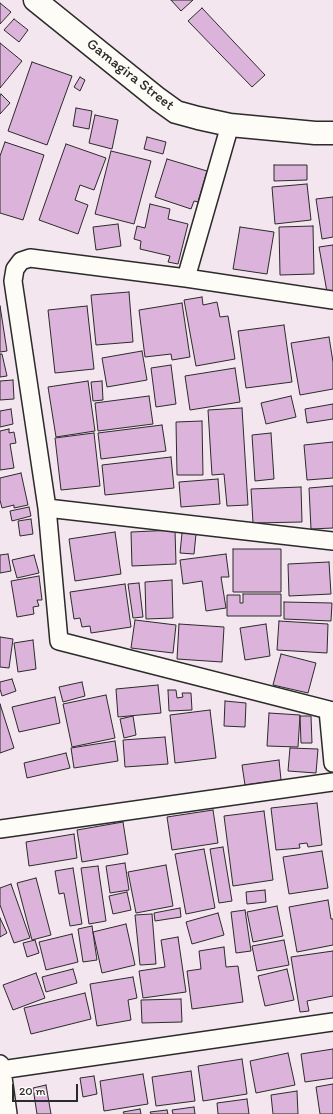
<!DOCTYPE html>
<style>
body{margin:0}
#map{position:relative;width:333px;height:1114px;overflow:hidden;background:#f3e6ee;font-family:Itim,sans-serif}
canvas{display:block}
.scale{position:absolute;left:12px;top:1084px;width:66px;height:18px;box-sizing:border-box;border:2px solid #2b2b2b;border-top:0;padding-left:5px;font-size:12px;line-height:14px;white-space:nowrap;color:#2b2b2b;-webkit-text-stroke:3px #fdfcf7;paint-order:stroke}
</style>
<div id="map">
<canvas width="333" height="1114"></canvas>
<div class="scale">20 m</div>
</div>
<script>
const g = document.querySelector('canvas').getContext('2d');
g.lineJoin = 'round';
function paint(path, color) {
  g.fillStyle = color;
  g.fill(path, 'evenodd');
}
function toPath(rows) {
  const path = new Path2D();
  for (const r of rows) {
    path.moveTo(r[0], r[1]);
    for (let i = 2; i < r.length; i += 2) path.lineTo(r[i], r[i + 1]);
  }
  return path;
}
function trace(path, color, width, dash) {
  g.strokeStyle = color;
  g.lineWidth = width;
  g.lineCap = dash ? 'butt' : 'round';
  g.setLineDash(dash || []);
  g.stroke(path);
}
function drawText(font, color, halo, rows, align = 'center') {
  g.font = font + ' Itim,sans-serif';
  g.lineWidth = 3;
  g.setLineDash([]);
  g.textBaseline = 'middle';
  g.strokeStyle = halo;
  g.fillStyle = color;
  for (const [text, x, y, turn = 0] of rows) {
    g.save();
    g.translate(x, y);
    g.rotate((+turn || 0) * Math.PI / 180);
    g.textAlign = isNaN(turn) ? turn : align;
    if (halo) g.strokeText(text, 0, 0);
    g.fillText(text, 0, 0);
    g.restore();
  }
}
const building = toPath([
 [171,0,193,0,181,11,171,0],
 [0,3,11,12,0,24,0,3],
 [202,8,265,75,252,87,188,21,202,8],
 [14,19,28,30,19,42,4,30,14,19],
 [0,43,22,61,0,88,0,43],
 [32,62,72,76,47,145,8,131,32,62],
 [80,77,85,80,80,91,74,87,80,77],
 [1,94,10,103,0,114,0,96,1,94],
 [76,108,92,111,89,129,73,126,76,108],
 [95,115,118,120,112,149,89,143,95,115],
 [147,137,166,142,163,154,144,149,147,137],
 [5,142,44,155,23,220,0,213,0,156,5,142],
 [66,144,106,158,94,190,80,185,75,200,88,205,78,234,39,220,66,144],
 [111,151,151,161,134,224,95,214,111,151],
 [167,159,207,171,198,202,194,201,191,209,155,197,167,159],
 [274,165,307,165,307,180,274,181,274,165],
 [307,184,311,220,275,224,272,187,307,184],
 [333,197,333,237,322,239,316,199,333,197],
 [150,204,170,209,168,219,188,224,178,264,168,262,170,256,140,249,141,241,134,239,137,226,145,228,150,204],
 [118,224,121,246,96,250,93,227,118,224],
 [313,226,314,274,280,275,279,227,313,226],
 [240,227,274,232,267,274,233,269,240,227],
 [333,245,333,291,327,292,319,247,333,245],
 [129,292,133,342,96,345,91,295,129,292],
 [202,297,203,305,217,302,220,317,228,316,235,359,196,366,184,300,202,297],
 [182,303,190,357,172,360,171,354,145,357,139,310,182,303],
 [0,306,7,351,0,352,0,306],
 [87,306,94,369,55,373,48,310,87,306],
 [284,325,292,382,246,388,238,331,284,325],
 [329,337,333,362,333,389,300,395,291,343,329,337],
 [142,351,147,380,107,387,102,358,142,351],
 [0,354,2,354,7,376,0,377,0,354],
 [171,365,176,404,156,407,151,368,171,365],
 [235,368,240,402,190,410,185,376,235,368],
 [13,380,14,399,0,400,0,381,13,380],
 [88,381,95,431,56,437,48,387,88,381],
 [102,381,103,400,93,401,91,382,102,381],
 [149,396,153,424,98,431,95,403,149,396],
 [291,396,296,417,266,424,261,403,291,396],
 [333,404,333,419,307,423,305,409,333,404],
 [242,408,248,505,227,506,224,474,212,475,208,410,242,408],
 [11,409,13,424,0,427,0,411,11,409],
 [202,421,203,475,177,475,176,422,202,421],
 [162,425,166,451,101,459,98,433,162,425],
 [9,429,9,433,14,432,16,443,10,444,14,468,0,470,0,431,9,429],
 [94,433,100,486,61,490,55,438,94,433],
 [271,433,274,479,255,481,252,435,271,433],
 [333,442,333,478,307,480,304,445,333,442],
 [171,457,174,488,105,495,102,465,171,457],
 [21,473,28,505,14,508,14,505,2,508,0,500,0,478,21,473],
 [218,479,220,504,181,507,179,482,218,479],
 [333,486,333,528,311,529,309,488,333,486],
 [301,487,302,522,253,523,251,489,301,487],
 [29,507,31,516,12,521,10,511,29,507],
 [31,519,33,534,20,536,18,521,31,519],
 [175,530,176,564,132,566,131,532,175,530],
 [115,532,121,574,75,581,69,539,115,532],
 [182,533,196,534,194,554,180,553,182,533],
 [233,549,281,549,281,592,233,592,233,549],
 [8,554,11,571,0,573,0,555,8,554],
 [226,554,229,577,221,577,226,608,206,611,202,581,183,584,180,560,226,554],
 [34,555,39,573,17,578,12,560,34,555],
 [329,562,331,594,289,596,288,564,329,562],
 [39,576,42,600,37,600,39,606,33,607,34,614,17,617,11,581,39,576],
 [172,580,173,618,146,619,145,582,172,580],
 [139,583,143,617,133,618,128,584,139,583],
 [125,584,131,627,91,633,90,626,82,627,80,618,74,619,70,592,125,584],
 [243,594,281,594,281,616,227,616,227,595,240,595,240,603,243,603,243,594],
 [284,602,332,603,331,621,284,619,284,602],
 [135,620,176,625,173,653,131,648,135,620],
 [279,621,328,624,327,653,277,650,279,621],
 [179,624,224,627,222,662,177,659,179,624],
 [266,624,270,656,245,660,240,628,266,624],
 [0,637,13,639,9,668,0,667,0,637],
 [33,640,36,669,18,672,14,643,33,640],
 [281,654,316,663,308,693,273,685,281,654],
 [12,679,16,691,2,696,0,689,0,682,12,679],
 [82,682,85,696,63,702,59,687,82,682],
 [158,685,161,713,118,717,116,689,158,685],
 [168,690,176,690,177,698,183,697,182,693,191,693,192,710,169,711,168,690],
 [106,695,115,738,72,747,63,704,106,695],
 [55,697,60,723,19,732,12,707,55,697],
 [225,701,246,703,245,727,224,726,225,701],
 [0,704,14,748,0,753,0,704],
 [210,710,216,758,175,763,170,715,210,710],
 [269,713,300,715,298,747,267,746,269,713],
 [133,716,136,735,124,738,120,719,133,716],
 [300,716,311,716,312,743,301,743,300,716],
 [165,737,168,764,125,767,123,740,165,737],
 [115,741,118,761,74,768,71,748,115,741],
 [290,748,318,749,316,773,288,771,290,748],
 [66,753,70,768,27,778,24,763,66,753],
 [279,760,281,780,245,785,242,765,279,760],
 [317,803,322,845,308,847,307,843,299,844,300,848,276,850,271,808,317,803],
 [213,810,218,843,172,850,167,817,213,810],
 [264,811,273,880,233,886,224,816,264,811],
 [123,822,128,854,82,862,77,830,123,822],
 [74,834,77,858,29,866,26,842,74,834],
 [223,847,232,901,219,903,210,849,223,847],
 [204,849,215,908,186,914,175,854,204,849],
 [322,851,328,888,289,894,283,857,322,851],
 [125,863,129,890,110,893,106,866,125,863],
 [166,865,173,906,136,913,128,872,166,865],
 [98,866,106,921,89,924,81,868,98,866],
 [73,868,82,924,70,926,64,893,59,894,55,871,73,868],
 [36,878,51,935,32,940,17,883,36,878],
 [11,884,30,938,14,943,0,905,0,888,11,884],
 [265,890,266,902,247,904,246,892,265,890],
 [127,892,131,910,113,914,109,896,127,892],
 [328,900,331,919,333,919,333,945,297,952,289,907,328,900],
 [277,906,283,936,253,942,247,912,277,906],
 [180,908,181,917,155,921,154,913,180,908],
 [245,910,251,951,236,953,231,912,245,910],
 [218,913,224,935,192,944,186,922,218,913],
 [152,914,156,964,140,965,135,915,152,914],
 [0,918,7,933,0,937,0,918],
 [126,924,135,965,102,973,93,932,126,924],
 [92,926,97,960,83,962,78,929,92,926],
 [72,934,78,962,46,970,39,942,72,934],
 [178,937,186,992,143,998,139,971,165,967,161,940,178,937],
 [35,940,39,953,27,957,23,943,35,940],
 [284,940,289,965,257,971,252,946,284,940],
 [224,947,226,967,238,966,243,1002,192,1009,187,971,201,969,199,951,224,947],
 [333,951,333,996,307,1001,309,1011,300,1012,291,957,333,951],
 [73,969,77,983,46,992,42,977,73,969],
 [287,969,294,1000,265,1006,258,976,287,969],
 [36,973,45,998,13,1010,3,985,36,973],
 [133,977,137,998,128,1000,131,1020,97,1026,90,984,133,977],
 [85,993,91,1019,31,1034,24,1008,85,993],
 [181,999,182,1022,142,1023,141,1000,181,999],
 [333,1049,333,1078,305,1082,301,1054,333,1049],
 [288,1053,295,1085,256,1093,250,1061,288,1053],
 [242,1059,247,1094,203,1101,198,1066,242,1059],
 [191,1071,195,1101,156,1106,152,1077,191,1071],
 [143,1074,148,1104,104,1111,100,1081,143,1074],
 [94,1076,97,1094,83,1097,80,1078,94,1076],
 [333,1084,333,1114,320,1114,316,1087,333,1084],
 [46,1085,51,1114,37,1114,33,1088,46,1085],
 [297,1091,298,1114,273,1114,271,1095,297,1091],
 [247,1099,249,1114,218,1114,217,1103,247,1099],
 [194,1107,195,1114,173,1114,172,1110,194,1107],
 [140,1109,141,1114,124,1114,123,1112,140,1109],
 [167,1110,168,1114,151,1114,150,1112,167,1110]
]);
const street = toPath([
 [186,278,230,125],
 [333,300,186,278,30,258,21,261,15,269,13,281,47,508,59,641,333,711],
 [47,508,333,541],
 [328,710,333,763],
 [0,829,333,782],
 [0,1064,2,1070,8,1114],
 [0,1070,333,1022]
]);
const secondary = toPath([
 [35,0,158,99,176,112,198,118,230,125,315,133,333,133]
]);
const streetNames = [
 ["Gamagira Street",130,75,38]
];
paint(building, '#dcb3da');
trace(building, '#2b2b2b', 1);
trace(street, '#2b2b2b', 20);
trace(secondary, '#2b2b2b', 25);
trace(street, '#fdfcf7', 17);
trace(secondary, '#fdfcf7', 22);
drawText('15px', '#2b2b2b', '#fdfcf7', streetNames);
</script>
